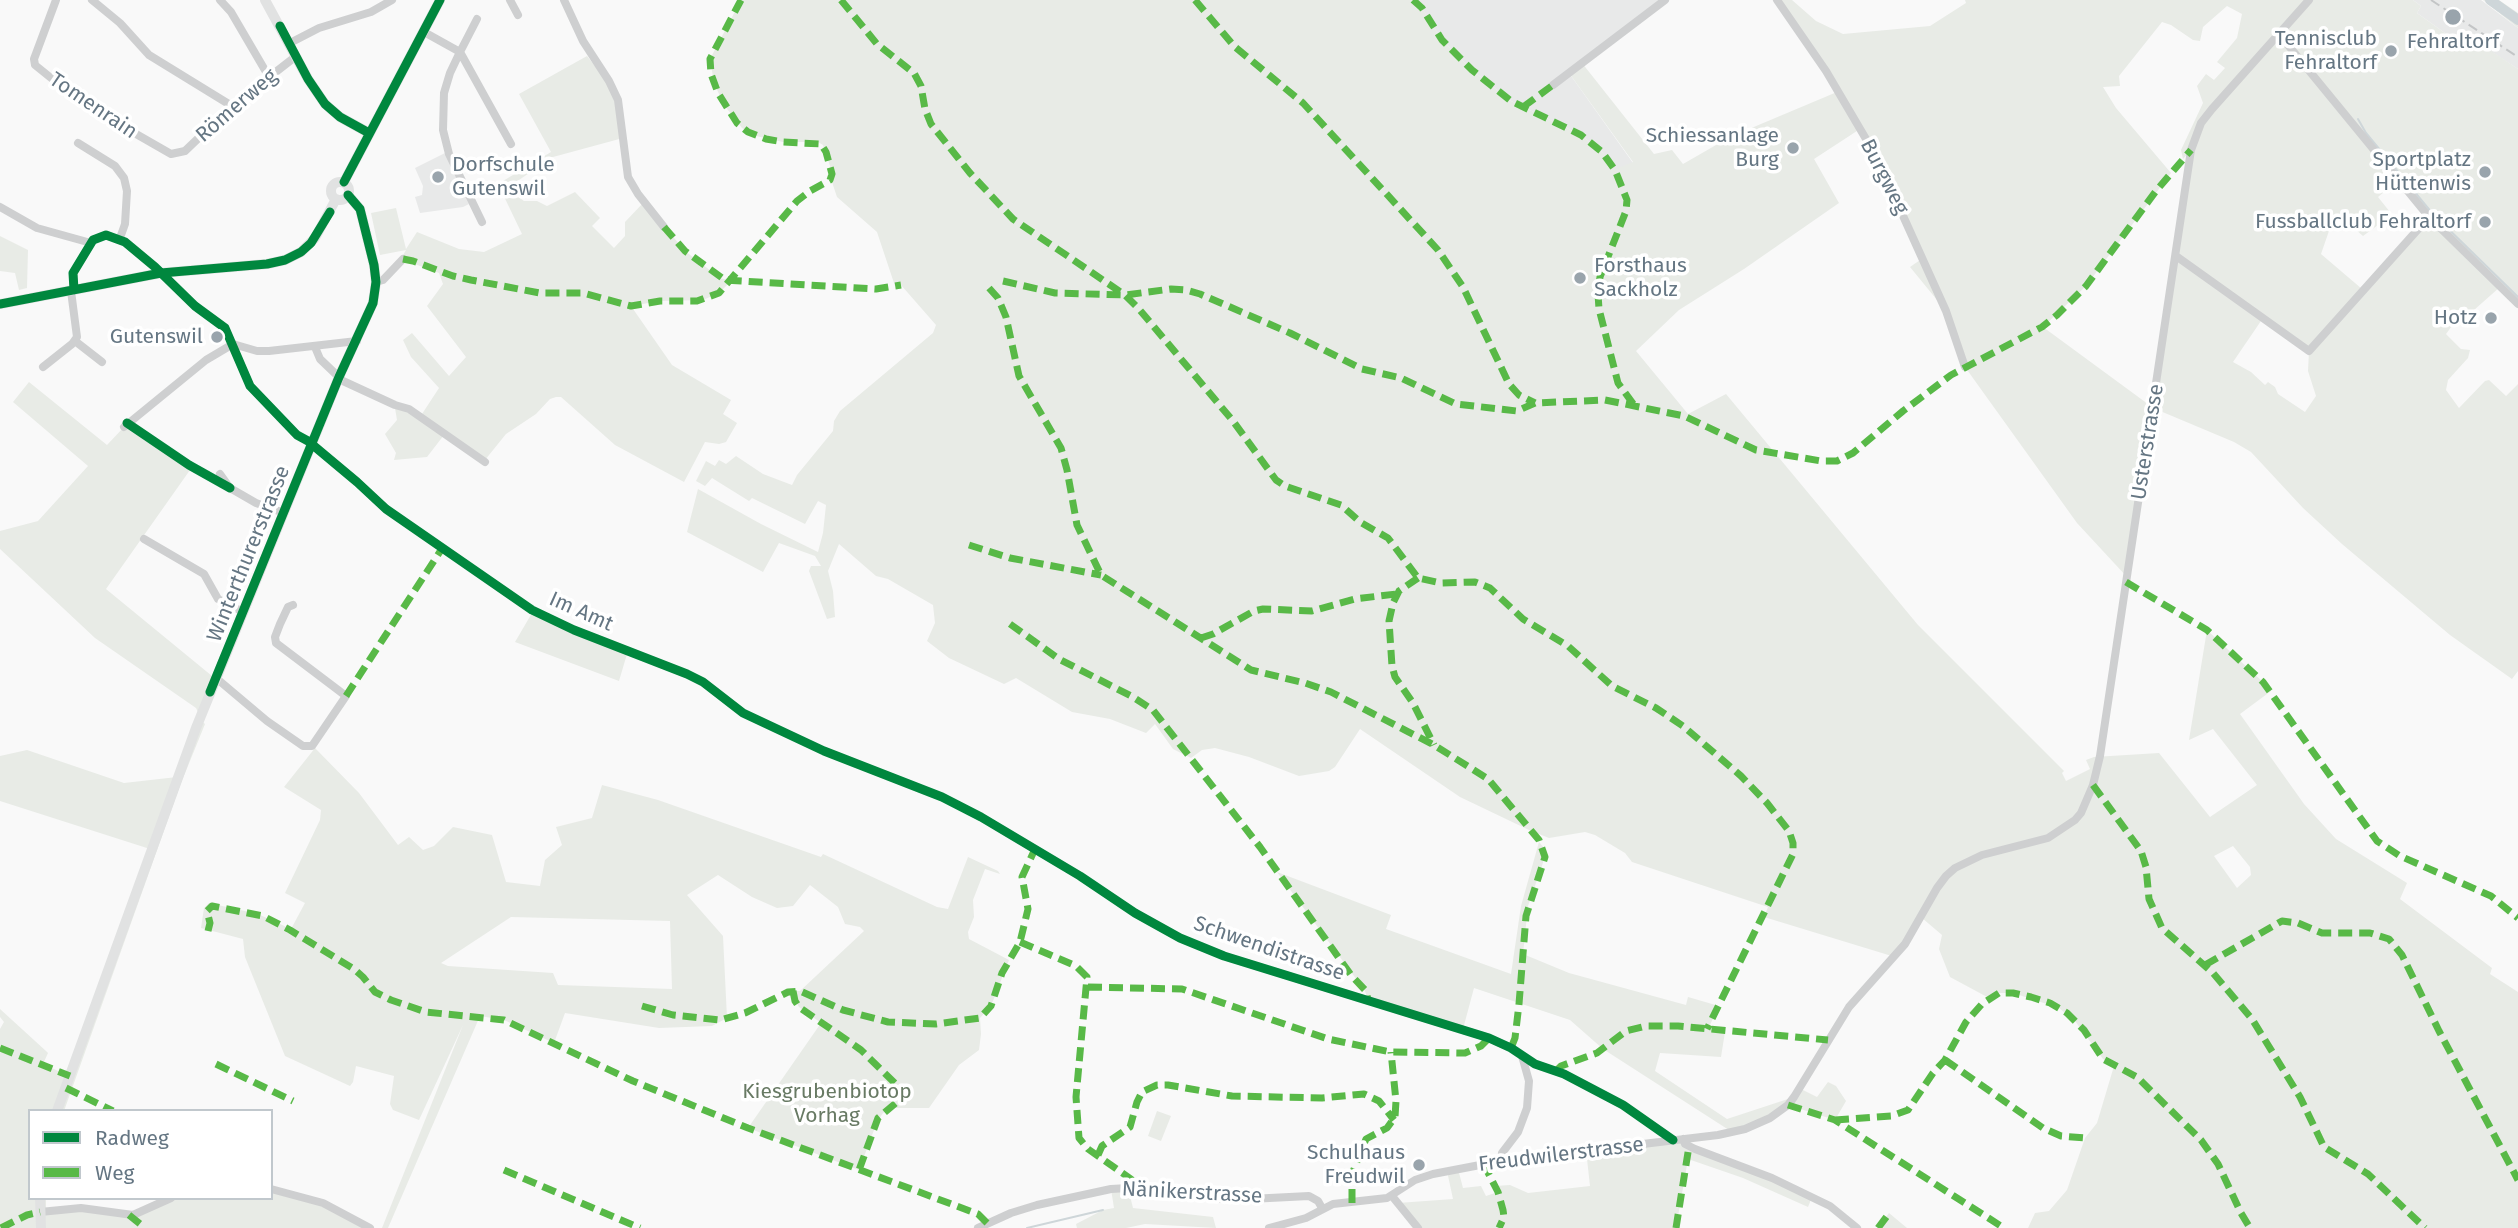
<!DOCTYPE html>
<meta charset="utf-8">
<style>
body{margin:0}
#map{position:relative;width:2518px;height:1228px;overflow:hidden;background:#f9f9f9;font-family:"Fira Sans",sans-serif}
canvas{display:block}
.legend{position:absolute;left:28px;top:1109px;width:245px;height:91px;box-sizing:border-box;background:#fff;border:2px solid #c1c8cd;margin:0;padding:9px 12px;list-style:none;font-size:21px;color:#657683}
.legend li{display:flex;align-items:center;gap:14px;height:35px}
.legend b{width:35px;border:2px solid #c1c8cd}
</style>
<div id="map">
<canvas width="2518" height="1228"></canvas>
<ul class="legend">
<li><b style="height:9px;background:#00873e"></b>Radweg</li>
<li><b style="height:9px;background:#58b947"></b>Weg</li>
</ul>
</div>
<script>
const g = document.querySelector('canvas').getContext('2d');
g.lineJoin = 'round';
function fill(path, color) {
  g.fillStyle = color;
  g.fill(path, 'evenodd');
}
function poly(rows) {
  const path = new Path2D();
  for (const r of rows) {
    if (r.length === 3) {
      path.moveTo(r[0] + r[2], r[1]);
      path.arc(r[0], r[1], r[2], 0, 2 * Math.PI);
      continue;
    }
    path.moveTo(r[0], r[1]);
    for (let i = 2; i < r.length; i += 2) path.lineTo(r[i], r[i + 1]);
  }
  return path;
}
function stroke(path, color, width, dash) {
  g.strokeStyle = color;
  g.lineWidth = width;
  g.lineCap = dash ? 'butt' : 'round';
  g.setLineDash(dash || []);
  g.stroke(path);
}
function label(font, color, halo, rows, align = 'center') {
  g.font = font + ' "Fira Sans",sans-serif';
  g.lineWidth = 7;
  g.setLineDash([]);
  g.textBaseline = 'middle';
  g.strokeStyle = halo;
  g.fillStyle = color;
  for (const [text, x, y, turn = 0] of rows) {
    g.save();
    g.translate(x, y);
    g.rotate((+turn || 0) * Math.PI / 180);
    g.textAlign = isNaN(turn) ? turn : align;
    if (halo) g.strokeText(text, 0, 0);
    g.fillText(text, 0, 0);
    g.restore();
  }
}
fill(poly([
 [1413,0,1665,0,1569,73,1633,163,1615,170,1602,152,1581,135,1511,101,1472,70,1442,40,1422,8],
 [2413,0,2481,0,2518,28,2518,69,2472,39,2453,37,2445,33,2417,13,2421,6],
 [445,153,469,204,463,207,420,213,415,197,422,195,423,186,415,168]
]), '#e8e9e9');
fill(poly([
 [741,0,1413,0,1422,8,1442,40,1472,70,1511,101,1581,135,1602,152,1616,169,1633,162,1569,73,1582,63,1654,154,1672,150,1683,164,1730,137,1837,92,1777,0,1792,0,1816,21,1843,34,1930,26,1966,3,1965,0,2413,0,2421,6,2417,13,2445,33,2453,37,2472,39,2499,56,2518,69,2518,304,2500,287,2465,318,2460,326,2459,323,2454,323,2446,334,2461,349,2470,350,2468,358,2448,380,2446,390,2459,408,2485,381,2489,380,2506,396,2518,384,2518,671,2512,679,2450,635,2342,544,2303,508,2251,452,2234,442,2153,408,2127,577,2077,523,1965,367,1946,311,1910,267,1923,258,1860,129,1814,159,1839,203,1744,269,1679,310,1636,351,1688,414,1726,394,1918,625,2064,771,2062,773,2066,781,2090,769,2086,760,2094,757,2159,753,2210,817,2257,785,2213,729,2189,740,2207,630,2263,682,2271,691,2240,714,2304,804,2336,839,2407,883,2400,899,2492,968,2490,974,2518,992,2518,1228,2028,1228,2035,1213,2049,1211,2067,1190,2085,1138,2097,1123,2114,1066,2103,1059,2075,1021,2059,1008,2013,993,1999,993,1989,998,1950,977,1939,949,1942,935,1922,918,1895,957,1764,917,1768,907,1632,862,1625,853,1595,835,1585,832,1549,838,1529,830,1460,797,1360,729,1335,767,1329,771,1299,776,1249,757,1215,748,1202,750,1191,758,1173,749,1155,724,1146,733,1110,719,1072,712,1016,678,1004,684,949,658,927,641,935,623,933,605,888,579,876,576,839,544,828,571,833,591,835,617,827,619,809,571,811,566,821,566,815,556,779,543,763,572,687,532,698,489,761,524,818,552,823,533,826,505,818,501,805,524,752,498,749,501,712,478,705,486,696,481,706,461,715,466,719,460,726,464,736,456,763,474,792,485,797,475,833,431,834,421,840,411,933,333,936,325,901,285,895,286,877,232,837,197,831,179,832,172,823,145,818,142,783,142,756,136,742,128,724,105,714,83,710,59],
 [2227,6,2242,14,2237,38,2217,62,2225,68,2214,80,2206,74,2197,86,2203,103,2181,150,2183,159,2190,151,2152,407,2043,327,2086,286,2171,173,2116,108,2103,87,2120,86,2119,76,2162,22,2171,25,2193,40,2200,41,2203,27],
 [2397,182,2429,218,2362,289,2321,254,2330,228,2341,217,2363,236,2378,225,2390,212,2378,197,2390,187,2396,188],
 [2263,318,2309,351,2308,371,2316,396,2305,412,2278,394,2275,387,2268,382,2265,385,2251,372,2233,362],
 [2233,846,2250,867,2251,875,2237,888,2214,856],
 [2483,0,2499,0,2518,13,2518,28],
 [587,56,603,76,616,104,623,138,553,157,516,182,517,196,524,201,537,201,547,206,575,192,600,218,592,226,614,248,625,236,625,222,644,202,685,251,720,278,731,281,719,293,703,300,660,301,631,306,672,365,731,400,723,414,737,423,726,442,719,444,705,442,684,482,615,445,561,397,556,397,550,399,536,414,506,434,485,460,444,435,427,457,394,460,396,453,385,434,397,420,395,408,422,414,439,388,411,357,403,340,412,333,449,376,466,357,427,306,443,284,439,273,401,259,406,250,380,255,371,213,396,208,406,249,417,232,459,249,484,252,522,234,498,184,551,152,519,94],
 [0,236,28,250,27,288,19,290,15,273,0,271],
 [29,382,107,445,124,427,129,427,190,470,106,589,212,676,198,712,196,708,95,638,0,549,0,531,38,521,88,466,13,402],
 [532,613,627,654,619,681,515,642],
 [200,719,205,724,181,783,64,1111,30,1111,30,1198,46,1198,46,1211,68,1209,129,1215,171,1198,271,1198,271,1189,307,1198,370,1228,0,1228,0,1029,4,1022,0,1017,0,1009,46,1051,48,1053,43,1064,69,1076,150,849,0,801,0,756,27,750,124,783,177,777],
 [315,748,359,793,398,845,409,837,423,850,434,846,453,827,492,835,506,882,540,886,545,860,562,845,556,827,592,818,602,785,658,800,821,857,823,854,937,907,948,909,968,857,998,871,1000,874,985,869,973,900,974,917,968,932,969,939,1009,960,991,1006,980,1018,981,1034,979,1050,959,1065,929,1108,890,1108,883,1113,877,1122,859,1170,748,1128,821,1023,799,1007,795,1001,793,991,800,991,864,931,860,927,845,924,838,907,810,885,793,906,777,908,752,897,718,875,687,895,723,936,727,1018,712,1026,659,1028,565,1013,554,1043,504,1020,480,1016,388,1228,382,1228,463,1025,419,1120,393,1110,390,1104,394,1076,356,1066,353,1082,350,1086,285,1056,245,957,243,939,201,928,204,908,209,903,258,914,291,929,305,903,285,893,320,820,321,810,284,787],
 [511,917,670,921,672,989,558,985,553,973,448,966,441,963],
 [1539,842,1544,848,1545,857,1528,906,1523,954,1569,973,1686,1005,1688,997,1719,1006,1708,1029,1725,1032,1721,1057,1660,1053,1655,1071,1727,1119,1794,1097,1799,1088,1817,1097,1828,1082,1836,1086,1846,1101,1835,1120,1788,1105,1732,1132,1603,1049,1570,1020,1474,988,1463,1029,1368,1000,1365,991,1277,872,1391,915,1386,929,1511,974,1521,906],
 [1157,1111,1171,1116,1161,1141,1148,1136],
 [1672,1142,1689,1146,1812,1197,1808,1207,1743,1178,1688,1159,1676,1228,1418,1228,1398,1203,1453,1199,1447,1171,1458,1169,1463,1188,1481,1186,1486,1196,1498,1192,1495,1186,1510,1185,1528,1193,1590,1186,1586,1150],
 [1128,1188,1133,1208,1213,1217,1216,1228,1145,1224,1126,1228,1077,1228,1076,1224,1103,1210,1114,1208,1111,1189],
 [1889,1213,1907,1228,1878,1228]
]), '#e8ebe6');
stroke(poly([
 [2358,119,2366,133,2432,213,2518,297],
 [1027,1228,1103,1210]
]), '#ced6d9', 2);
stroke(poly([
 [2490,0,2518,20]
]), '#ced6d9', 10);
stroke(poly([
 [56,0,34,59,35,65,82,103,171,154,185,151,232,106,295,57],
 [92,0,120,23,149,55,232,106],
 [220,0,231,12,269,77],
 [510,0,518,15],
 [564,0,583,41,609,81,618,100,628,177,638,194,664,227],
 [1777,0,1826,71,1876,156,1946,311,1965,367],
 [477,19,460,52,511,144],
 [424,32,460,52,450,73,444,93,443,130,449,154,482,222],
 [2279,34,2429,217,2518,304],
 [288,44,319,28,371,12,392,0],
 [1553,85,1665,0],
 [78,143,115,166,124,178,127,191,125,224,120,238],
 [0,207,37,228,91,243],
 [2176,256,2309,351,2429,217],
 [376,282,383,280,403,259],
 [74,290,73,273,93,240,106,235,125,242,155,267,195,306,225,328,250,386,297,435,308,441,357,482,386,509,532,610,574,630,687,674,703,682,743,713,824,751,942,797,981,817,1080,876,1135,913,1180,938,1224,956,1489,1038,1511,1048,1535,1064,1564,1074,1623,1105,1673,1140],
 [75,341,102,362],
 [233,344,257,351,269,351,357,341],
 [315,347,320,359,343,381,395,405,409,409,485,462],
 [43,367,72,344,77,337,71,291],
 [124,427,206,360,233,344],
 [220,474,230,488,256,503,284,513],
 [144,539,204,574,218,599,243,612],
 [216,678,267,721,303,746,312,746,346,696,276,643,275,637,280,624,288,607,293,605],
 [1683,1139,1685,1144,1695,1149,1772,1178,1830,1206,1857,1228],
 [1501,1161,1502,1153,1518,1132,1527,1108,1529,1081,1522,1056],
 [271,1189,323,1203,370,1228],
 [1392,1196,1418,1228],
 [40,1212,81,1208,133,1215,171,1198],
 [978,1228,1011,1213,1037,1205,1111,1189,1128,1188,1230,1200,1309,1196,1318,1201,1322,1208],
 [1269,1228,1306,1218,1333,1204,1387,1198,1415,1180,1433,1174,1501,1161,1718,1135,1745,1129,1770,1118,1788,1105,1794,1097,1849,1007,1905,944,1937,888,1946,876,1955,868,1982,855,2048,838,2075,820,2081,813,2093,785,2100,756,2191,150,2201,123,2212,109,2309,0]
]), '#cecfd0', 8);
stroke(poly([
 [265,0,308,79,325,104,340,117,369,133],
 [340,191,9],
 [344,182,440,0],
 [0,304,161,273,267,264,285,260,301,252,315,238,336,199],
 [57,1111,196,728,339,377,373,303,376,282,374,265,360,209,348,195],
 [40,1198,41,1228]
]), '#e1e2e2', 10);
stroke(poly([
 [2431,0,2518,57]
]), '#c3c5c6', 2, [10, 5]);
stroke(poly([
 [841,0,877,44,914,73,921,86,925,109,931,124,970,173,1013,219,1125,295,1139,309,1233,421,1276,480,1285,486,1341,505,1360,522,1388,538,1418,578,1441,583,1475,582,1490,588,1523,619,1568,646,1612,686,1656,708,1683,726,1741,776,1767,803,1789,831,1793,843,1793,854,1707,1029],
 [1195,0,1235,47,1303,103,1438,250,1463,287,1509,384,1519,395,1535,403],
 [1413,0,1422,8,1442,40,1472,70,1511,101,1581,135,1602,152,1615,170,1627,200,1626,211,1600,277,1598,294,1599,309,1618,383,1634,405],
 [1523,107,1553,85],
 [664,227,685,251,725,280,876,289,901,285],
 [403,259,413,261,453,276,471,280,540,293,583,293,631,306,660,301,697,301,719,293,797,201,810,191,830,180,832,174,826,152,821,144,783,142,766,139,748,132,737,123,718,93,711,74,710,59,741,0],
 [1003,281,1055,293,1125,295,1171,289,1186,290,1200,294,1290,333,1362,369,1401,378,1456,404,1517,411,1535,403,1605,400,1684,416,1756,450,1821,461,1837,461,1853,453,1903,411,1951,375,2042,327,2057,315,2086,286,2156,191,2191,150],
 [989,288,998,298,1006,317,1019,376,1061,448,1067,470,1077,525,1101,575,1251,670,1305,683,1331,692,1434,745,1488,779,1539,840,1545,857,1526,916,1519,1004,1515,1038,1511,1048],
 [969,545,1010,558,1101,575],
 [1418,578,1399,591,1393,603,1389,621,1392,666,1395,677,1413,703,1434,745],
 [2126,582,2207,630,2263,682,2377,841,2400,856,2491,896,2518,918],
 [1010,624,1059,659,1133,697,1153,710,1260,847,1351,975,1366,991,1368,1000],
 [1201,638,1213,634,1254,611,1263,609,1312,611,1355,599,1396,594],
 [346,696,443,547],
 [2093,785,2141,851,2146,867,2149,899,2162,928,2213,973,2252,1019,2300,1097,2324,1147,2368,1174,2425,1228],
 [208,931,210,923,207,911,212,906,263,916,290,930,354,969,363,977,375,992,391,1000,426,1012,504,1020,633,1081,748,1128,978,1214,987,1223],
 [1020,942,1076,966,1087,977,1076,1097,1079,1138,1088,1149,1131,1179,1136,1188],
 [2205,965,2282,921,2298,923,2322,933,2370,933,2389,939,2402,955,2439,1031,2518,1180],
 [1088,987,1182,989,1328,1039,1391,1052,1465,1053,1481,1046,1489,1038],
 [793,991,795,1001,799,1007,861,1050,904,1092,903,1097,878,1118,859,1170],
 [642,1006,673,1015,720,1020,745,1013,788,992,800,991,843,1010,888,1022,936,1024,980,1018,991,1006,1002,973,1020,942,1028,909,1022,877,1035,849],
 [0,1048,70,1076],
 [1945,1060,2043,1128,2061,1136,2085,1138],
 [216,1064,293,1101],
 [1556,1071,1561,1066,1597,1053,1626,1031,1646,1026,1678,1026,1828,1040],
 [66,1088,113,1111],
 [1788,1105,1835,1120,2004,1228],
 [1835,1120,1891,1116,1908,1110,1933,1073,1945,1060,1966,1022,1982,1004,1999,993,2013,993,2031,997,2050,1003,2067,1013,2084,1030,2103,1059,2137,1077,2201,1140,2218,1164,2241,1213,2250,1228],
 [1098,1155,1102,1146,1130,1127,1137,1102,1142,1092,1157,1085,1168,1085,1232,1096,1322,1098,1364,1094,1379,1101,1394,1120],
 [1483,1163,1498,1192,1503,1210,1504,1217,1499,1228],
 [504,1170,640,1228],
 [1352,1203,1352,1174,1366,1139,1387,1128,1395,1117,1396,1101,1391,1052],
 [129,1215,145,1228],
 [1,1228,27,1215,40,1212],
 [1676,1228,1689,1146],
 [1878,1228,1887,1216]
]), '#58b947', 7, [14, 7]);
stroke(poly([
 [280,26,308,79,325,104,340,117,369,133],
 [344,182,440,0],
 [74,290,73,273,93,240,106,235,125,242,155,267,195,306,225,328,250,386,297,435,308,441,357,482,386,509,532,610,574,630,687,674,703,682,743,713,824,751,942,797,981,817,1080,876,1135,913,1180,938,1224,956,1489,1038,1511,1048,1535,1064,1564,1074,1623,1105,1673,1140],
 [0,304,161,273,267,264,285,260,301,252,311,243,330,212],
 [127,423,189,465,230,488],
 [210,692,339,377,373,303,376,282,374,265,360,209,348,195]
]), '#00873e', 9);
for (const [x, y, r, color] of [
 [2453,17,9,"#99a4ac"],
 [2391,51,7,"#99a4ac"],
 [1793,148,7,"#99a4ac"],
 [2485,172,7,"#99a4ac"],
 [438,177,7,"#99a4ac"],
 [2485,222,7,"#99a4ac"],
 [1580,278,7,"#99a4ac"],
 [2491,318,7,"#99a4ac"],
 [217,337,7,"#99a4ac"],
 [1419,1165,7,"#99a4ac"]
]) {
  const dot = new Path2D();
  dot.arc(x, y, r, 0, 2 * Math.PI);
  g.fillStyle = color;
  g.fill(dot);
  stroke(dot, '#fff', 2.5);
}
label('21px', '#657683', '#fff', [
 ["Tennisclub",2377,39],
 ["Fehraltorf",2377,63],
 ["Fehraltorf",2453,42,"center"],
 ["Schiessanlage",1779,136],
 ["Burg",1779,160],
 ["Sportplatz",2471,160],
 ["Hüttenwis",2471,184],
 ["Dorfschule",452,165,"left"],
 ["Gutenswil",452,189,"left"],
 ["Fussballclub Fehraltorf",2471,222],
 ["Forsthaus",1594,266,"left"],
 ["Sackholz",1594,290,"left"],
 ["Hotz",2477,318],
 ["Gutenswil",203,337],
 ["Schulhaus",1405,1153],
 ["Freudwil",1405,1177]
], 'right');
label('21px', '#657683', '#fff', [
 ["Tomenrain",93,106,34],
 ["Römerweg",237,106,-41],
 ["Burgweg",1884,177,63],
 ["Usterstrasse",2148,442,-81],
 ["Winterthurerstrasse",249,554,-68],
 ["Im Amt",581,612,24],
 ["Schwendistrasse",1269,949,19],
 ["Freudwilerstrasse",1561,1155,-7],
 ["Nänikerstrasse",1192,1193,3]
]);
label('21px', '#687a64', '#fff', [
 ["Kiesgrubenbiotop",827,1092],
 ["Vorhag",827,1116]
]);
</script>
